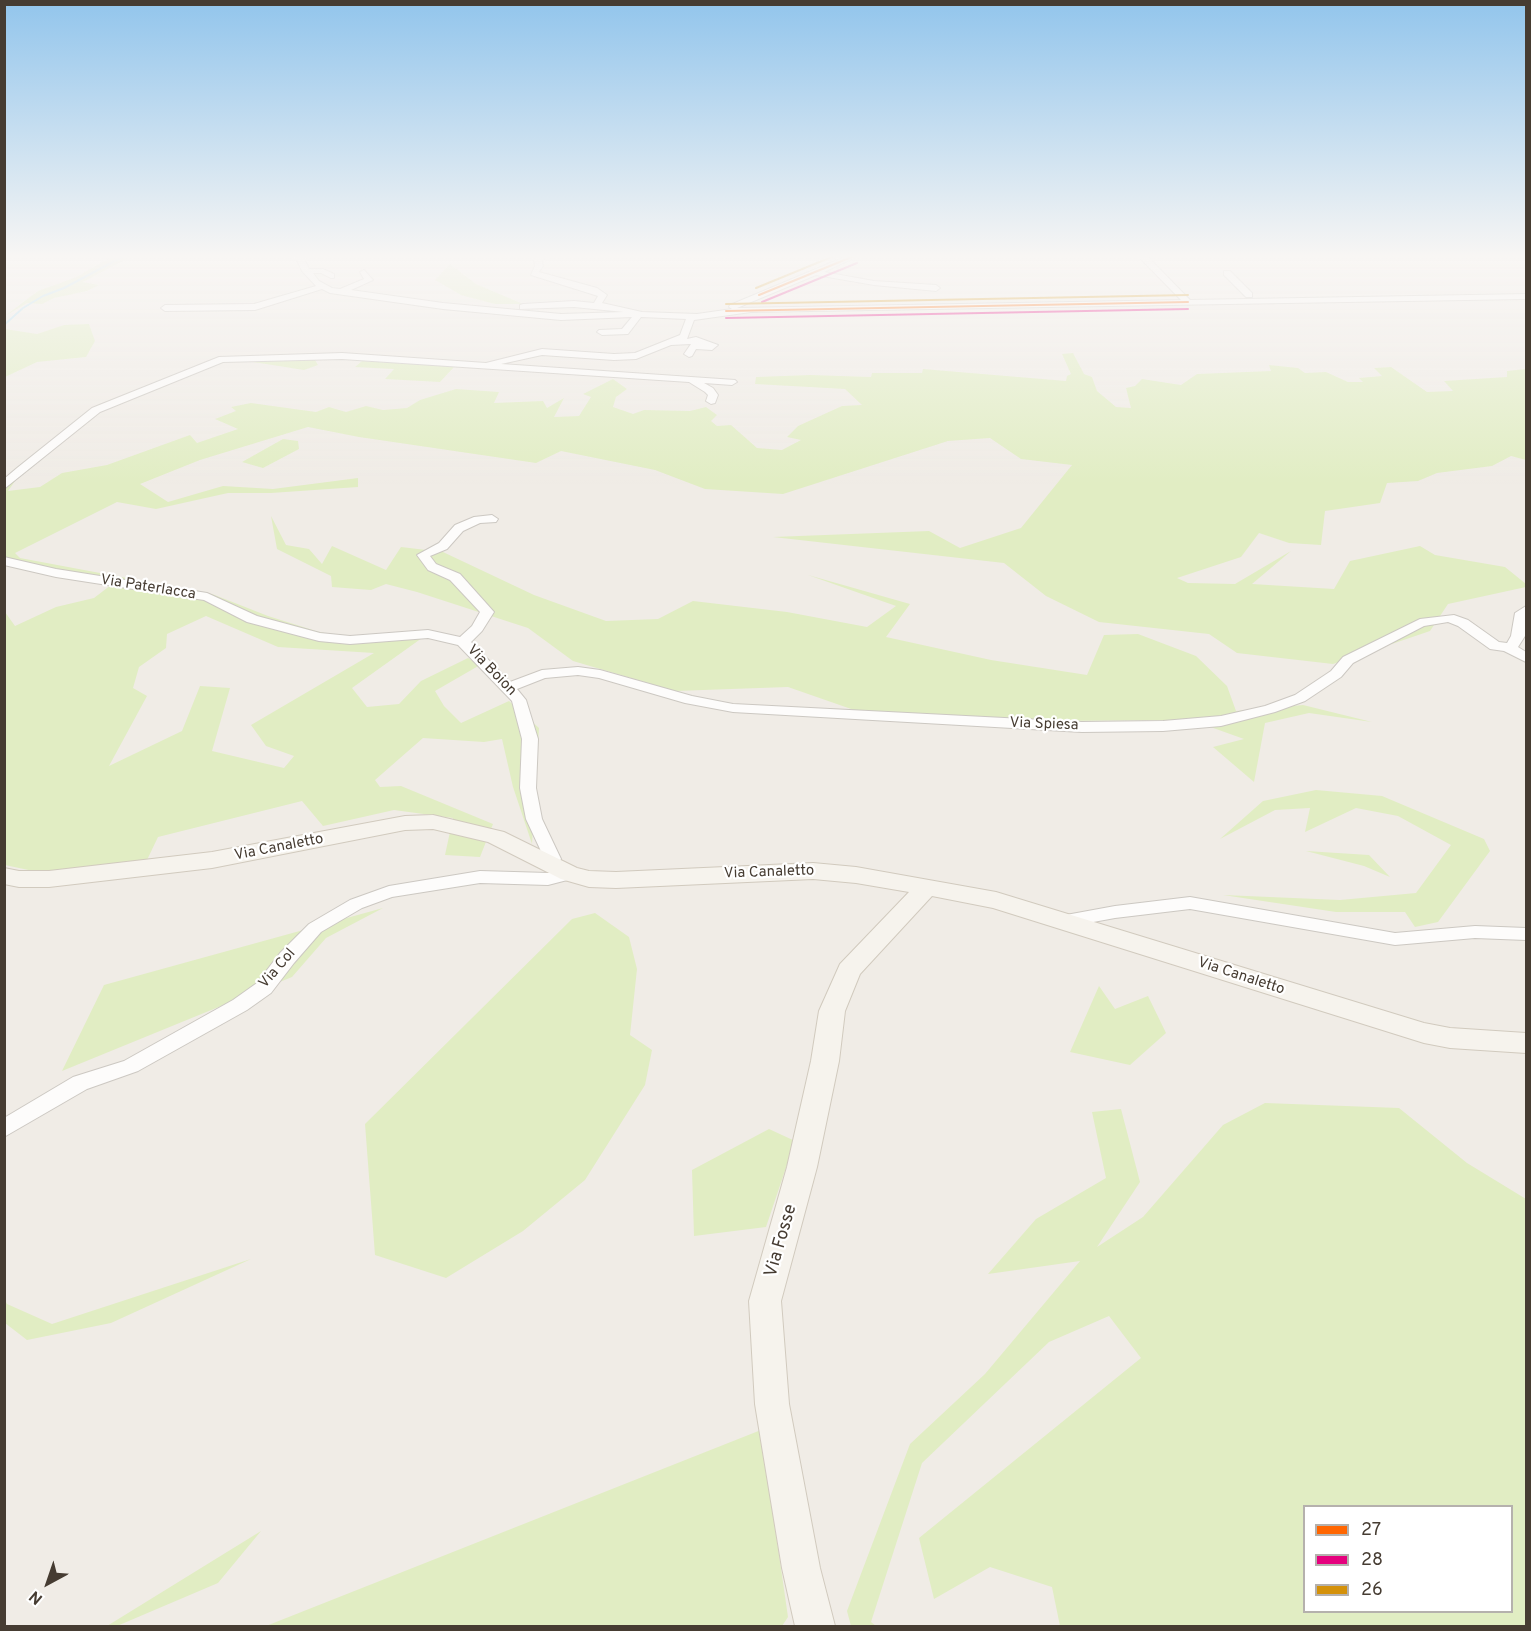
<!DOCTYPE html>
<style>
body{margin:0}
#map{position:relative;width:1531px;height:1631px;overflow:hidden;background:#f0ece6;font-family:Overpass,sans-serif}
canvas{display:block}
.frame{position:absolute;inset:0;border:6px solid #463c32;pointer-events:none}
.legend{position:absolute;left:1303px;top:1505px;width:210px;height:108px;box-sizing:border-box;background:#fff;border:2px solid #b5b1ad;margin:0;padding:8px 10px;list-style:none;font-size:18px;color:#463c32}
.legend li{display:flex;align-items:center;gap:12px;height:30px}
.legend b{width:30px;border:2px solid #b5b1ad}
.north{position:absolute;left:18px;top:1553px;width:60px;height:60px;-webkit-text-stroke:4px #fff;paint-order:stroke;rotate:220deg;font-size:16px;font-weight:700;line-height:24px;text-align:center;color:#463c32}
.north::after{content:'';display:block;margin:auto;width:21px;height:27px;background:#463c32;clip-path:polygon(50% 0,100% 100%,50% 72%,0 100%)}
</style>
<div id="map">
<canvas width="1531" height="1631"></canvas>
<div class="frame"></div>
<ul class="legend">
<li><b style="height:8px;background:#f60"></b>27</li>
<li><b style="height:8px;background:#e5007d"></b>28</li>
<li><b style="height:8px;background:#d4910a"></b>26</li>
</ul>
<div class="north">N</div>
</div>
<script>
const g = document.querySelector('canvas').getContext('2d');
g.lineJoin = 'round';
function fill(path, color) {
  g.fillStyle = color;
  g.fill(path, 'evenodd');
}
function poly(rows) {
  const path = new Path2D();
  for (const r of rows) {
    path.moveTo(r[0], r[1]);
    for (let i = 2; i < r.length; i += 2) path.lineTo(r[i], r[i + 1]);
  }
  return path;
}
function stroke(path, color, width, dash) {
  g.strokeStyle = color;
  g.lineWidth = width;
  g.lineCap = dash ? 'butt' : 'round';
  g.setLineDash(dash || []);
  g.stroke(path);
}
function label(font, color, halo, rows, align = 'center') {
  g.font = font + ' Overpass,sans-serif';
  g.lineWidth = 4.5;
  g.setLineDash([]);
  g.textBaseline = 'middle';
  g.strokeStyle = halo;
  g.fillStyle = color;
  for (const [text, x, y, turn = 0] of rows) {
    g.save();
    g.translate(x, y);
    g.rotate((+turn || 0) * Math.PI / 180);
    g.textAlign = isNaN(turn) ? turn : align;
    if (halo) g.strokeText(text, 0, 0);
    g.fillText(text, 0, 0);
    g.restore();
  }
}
fill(poly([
 [113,256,132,256,83,282,99,285,87,291,54,298,42,304,27,303,5,316,38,291,74,278],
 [450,264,476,284,523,304,495,304,461,295,435,280],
 [89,324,95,341,86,357,37,362,5,377,5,329,37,334,64,325],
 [1073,353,1084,374,1092,377,1097,391,1116,407,1131,408,1126,388,1135,386,1142,379,1181,385,1197,374,1271,371,1269,365,1298,368,1305,373,1326,372,1348,382,1363,382,1359,378,1382,376,1374,368,1391,367,1427,392,1453,391,1444,381,1507,377,1507,371,1526,369,1526,460,1511,456,1492,466,1437,473,1418,481,1387,483,1380,503,1325,511,1321,545,1289,543,1259,533,1241,557,1177,578,1188,583,1235,584,1291,551,1252,584,1334,589,1350,561,1420,546,1435,555,1505,567,1526,584,1526,587,1448,604,1430,631,1333,664,1237,653,1209,634,1099,622,1046,596,1004,563,773,537,929,531,960,548,1021,528,1072,465,1021,459,990,438,948,441,783,494,705,489,655,470,561,451,536,463,359,437,308,427,200,460,140,484,168,502,223,486,273,489,358,478,358,487,271,493,228,493,156,509,117,502,15,553,20,558,212,594,268,616,319,632,349,637,422,638,352,688,367,707,399,704,421,681,468,658,480,665,435,691,444,706,461,723,509,701,539,728,532,844,513,787,502,739,484,742,423,738,375,780,380,787,401,786,493,824,480,857,445,855,453,818,394,810,323,826,302,801,158,837,147,860,52,875,5,865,5,612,15,626,56,607,94,598,111,585,5,565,4,483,29,461,8,491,40,487,62,473,107,465,190,435,197,443,238,429,215,419,236,411,231,407,251,403,316,412,329,407,346,412,366,406,383,410,407,408,420,400,456,389,499,392,494,403,543,401,547,408,564,398,554,417,579,416,591,397,583,394,613,379,627,389,616,397,613,407,633,414,644,410,690,411,706,407,717,415,711,421,717,426,731,425,757,448,782,450,801,440,787,437,798,426,842,406,862,405,845,389,755,384,756,377,810,375,871,377,872,373,922,373,923,369,1066,381,1067,376,1071,374,1062,354],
 [206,616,278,647,374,653,251,725,266,746,294,756,284,768,212,751,230,688,200,686,182,731,109,766,147,696,133,688,139,667,166,648,167,634],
 [315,360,318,365,304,370,253,362,221,362],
 [362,361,461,367,454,367,440,382,385,379,394,369,355,367],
 [283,439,298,441,299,449,263,468,242,462],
 [271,516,286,545,309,549,322,564,332,546,386,570,401,547,443,552,534,595,606,621,658,619,693,601,787,612,867,627,896,606,808,575,910,604,886,637,991,660,1087,675,1104,635,1138,634,1196,656,1227,686,1236,711,1303,705,1372,722,1309,713,1265,723,1254,782,1213,747,1244,739,1191,720,1045,721,854,710,788,687,675,691,573,661,528,628,417,592,386,584,371,590,332,587,331,576,277,549],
 [1316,790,1382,796,1484,839,1490,851,1438,922,1415,927,1405,912,1336,912,1223,895,1340,900,1416,893,1451,845,1398,816,1356,808,1305,832,1310,808,1275,810,1220,839,1263,801],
 [1306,851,1369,855,1390,877,1364,866],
 [383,908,326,938,292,977,62,1071,104,985],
 [595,913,629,937,637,969,630,1035,652,1050,645,1085,585,1180,523,1231,446,1278,375,1255,365,1124,572,919],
 [1099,986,1115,1009,1148,996,1166,1033,1130,1065,1070,1052],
 [1265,1103,1399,1108,1467,1163,1526,1199,1526,1626,1060,1626,1052,1587,990,1567,934,1599,919,1538,1141,1358,1109,1316,1049,1342,922,1463,871,1622,876,1626,851,1626,847,1611,910,1444,985,1374,1080,1261,988,1274,1036,1219,1106,1178,1092,1112,1121,1109,1140,1182,1097,1247,1143,1217,1223,1125],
 [1304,1506,1512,1506,1512,1612,1304,1612],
 [769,1129,795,1141,766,1227,694,1236,692,1170],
 [251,1259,111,1323,27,1340,5,1323,5,1300,7,1304,52,1324],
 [761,1430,788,1617,782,1626,266,1626],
 [261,1531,218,1583,117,1626,107,1626]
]), '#e1edc3');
stroke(poly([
 [4,325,23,308,43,296,64,288,124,256]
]), '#b2dff3', 2);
const street = poly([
 [295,256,303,256,309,269,323,269,334,274,334,278,331,278,321,273,313,273,319,281,332,288,340,289,364,279,360,272,364,270,373,280,351,290,443,303,561,314,624,312,574,307,520,309,520,305,523,304,574,301,594,303,598,296,531,275,535,266,534,260,538,256,547,256,542,261,543,266,539,272,597,288,607,295,602,303,642,312,697,314,732,309,729,307,730,305,847,256,858,256,824,272,874,281,936,285,940,288,936,291,874,285,816,275,737,308,1181,300,1138,256,1147,256,1190,300,1526,294,1526,299,751,312,694,320,687,339,696,337,718,345,712,350,696,349,692,356,689,357,684,354,691,344,671,345,636,359,614,360,542,355,501,364,735,380,737,382,732,385,704,383,713,388,718,395,715,403,711,404,706,401,708,395,705,392,689,382,342,359,223,362,100,412,4,489,4,479,17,468,92,408,219,357,342,353,486,363,542,349,614,354,635,353,680,335,686,319,641,317,628,334,602,335,597,332,599,330,622,329,632,317,561,320,443,309,330,293,322,289,255,310,165,311,161,308,165,305,254,304,316,286,302,271,295,256],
 [1224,271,1230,271,1252,293,1252,297,1246,297,1224,275,1224,271],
 [492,515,498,519,496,522,480,523,463,531,447,549,430,556,436,564,460,574,494,612,482,631,471,642,510,682,542,670,578,667,600,670,692,696,733,704,1082,722,1163,721,1221,716,1265,706,1295,695,1331,671,1343,657,1420,619,1454,615,1468,620,1499,642,1507,643,1511,636,1515,613,1526,606,1525,636,1518,647,1526,652,1526,662,1504,651,1490,649,1458,626,1448,622,1424,626,1353,663,1341,677,1305,701,1275,712,1221,726,1163,731,1082,732,733,712,685,703,599,678,578,675,545,678,517,689,526,700,538,739,536,788,542,819,561,859,555,868,549,870,543,868,540,864,543,859,540,849,526,819,520,788,522,739,512,701,458,645,428,638,350,644,319,641,247,622,204,600,56,577,4,565,4,557,56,569,207,593,257,616,320,633,350,636,428,630,460,637,472,626,480,612,450,580,428,570,417,555,439,543,455,525,474,517,492,515],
 [569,868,575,870,578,874,575,878,548,885,480,883,392,897,362,908,321,932,294,963,271,993,247,1010,138,1071,87,1089,4,1137,4,1118,73,1077,124,1061,233,1000,257,983,280,953,309,924,350,900,389,886,480,871,548,873,569,868],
 [1190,897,1395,933,1475,926,1526,928,1526,940,1475,938,1395,945,1190,909,1115,918,1066,927,1060,925,1057,921,1060,917,1066,915,1115,906,1190,897]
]);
const secondary = poly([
 [433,815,504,832,577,868,589,871,616,872,813,863,856,867,996,892,1424,1023,1450,1028,1526,1033,1526,1053,1450,1048,1424,1043,993,908,932,896,860,974,845,1011,839,1061,817,1167,781,1301,789,1404,820,1568,835,1626,795,1626,782,1568,755,1404,749,1301,787,1167,811,1061,819,1011,840,964,909,892,856,883,813,879,616,888,589,887,561,879,488,842,433,829,405,830,212,868,49,887,19,887,4,884,4,868,19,871,49,871,212,852,405,816,433,815]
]);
stroke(street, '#ccc8c2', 2);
stroke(secondary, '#d1cabe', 2);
fill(street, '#fdfcfb');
fill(secondary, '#f6f3ed');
stroke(poly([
 [759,295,854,256],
 [726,311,1188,302]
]), '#f60', 2);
stroke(poly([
 [762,302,857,263],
 [726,318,1188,309]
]), '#e5007d', 2);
stroke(poly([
 [756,288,834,256],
 [726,304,1188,295]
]), '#d4910a', 2);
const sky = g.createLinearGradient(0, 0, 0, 484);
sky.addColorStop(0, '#92c5ec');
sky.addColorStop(0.53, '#f8f6f4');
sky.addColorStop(1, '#f8f6f400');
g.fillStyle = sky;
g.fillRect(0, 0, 1531, 484);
label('15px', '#463c32', '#fff', [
 ["Via Paterlacca",148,588,9],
 ["Via Boion",491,671,46],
 ["Via Spiesa",1044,725,2],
 ["Via Canaletto",279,848,-11],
 ["Via Canaletto",769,873,-2],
 ["Via Col",278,969,-49],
 ["Via Canaletto",1241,977,18]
]);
label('18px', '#463c32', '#fff', [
 ["Via Fosse",782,1241,-74]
]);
</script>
